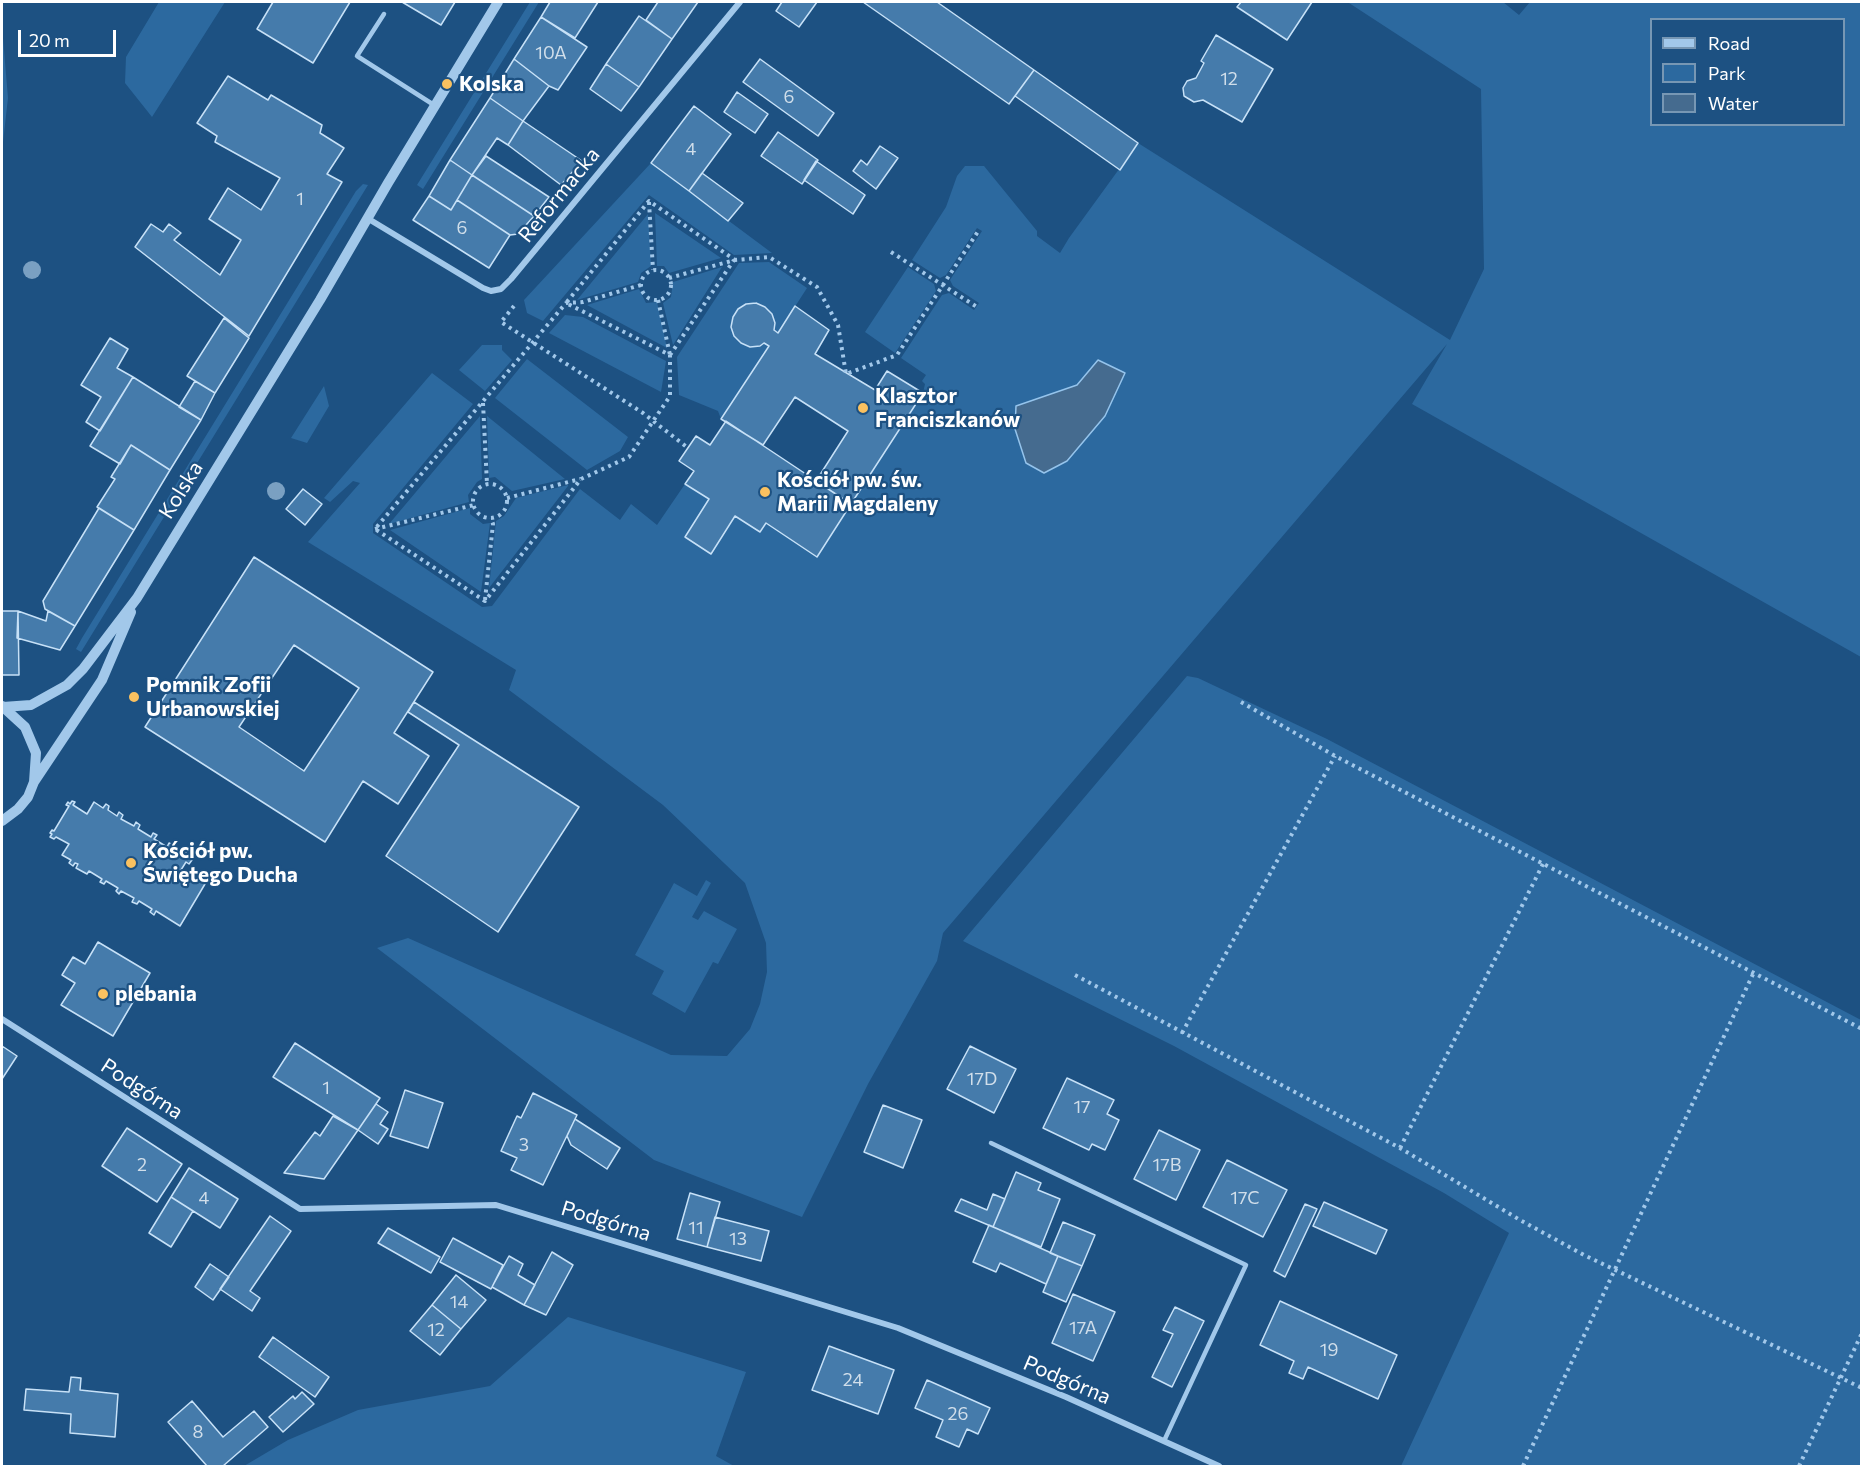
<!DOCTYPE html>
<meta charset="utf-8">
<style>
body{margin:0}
#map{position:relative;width:1863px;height:1468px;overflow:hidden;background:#1d5182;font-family:Commissioner,sans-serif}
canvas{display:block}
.frame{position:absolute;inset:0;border:3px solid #fff;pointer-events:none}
.legend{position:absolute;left:1650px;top:18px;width:195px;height:108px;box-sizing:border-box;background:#1d5182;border:2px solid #7797b4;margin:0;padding:8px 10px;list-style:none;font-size:18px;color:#fff}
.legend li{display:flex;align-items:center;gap:12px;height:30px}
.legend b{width:30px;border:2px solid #7797b4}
.scale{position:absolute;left:18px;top:30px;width:98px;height:27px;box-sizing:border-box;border:3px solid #fff;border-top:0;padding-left:8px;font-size:18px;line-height:21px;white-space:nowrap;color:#fff;-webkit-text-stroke:4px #1d5182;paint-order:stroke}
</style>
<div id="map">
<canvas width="1863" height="1468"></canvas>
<div class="frame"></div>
<ul class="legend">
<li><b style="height:8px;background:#a2c8ea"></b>Road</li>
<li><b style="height:16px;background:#2c699f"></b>Park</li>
<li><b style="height:16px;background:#456b8f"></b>Water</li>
</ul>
<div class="scale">20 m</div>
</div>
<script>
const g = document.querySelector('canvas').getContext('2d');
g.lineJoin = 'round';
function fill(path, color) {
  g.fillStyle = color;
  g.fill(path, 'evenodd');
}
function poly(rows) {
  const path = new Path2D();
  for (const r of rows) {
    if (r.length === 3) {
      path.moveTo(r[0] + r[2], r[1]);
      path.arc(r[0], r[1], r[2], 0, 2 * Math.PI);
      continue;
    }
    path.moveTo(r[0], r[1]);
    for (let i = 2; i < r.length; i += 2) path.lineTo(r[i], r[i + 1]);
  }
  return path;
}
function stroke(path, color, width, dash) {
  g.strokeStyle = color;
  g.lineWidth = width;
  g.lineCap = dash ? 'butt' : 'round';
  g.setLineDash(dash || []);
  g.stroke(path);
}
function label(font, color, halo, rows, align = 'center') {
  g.font = font + ' Commissioner,sans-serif';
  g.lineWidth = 4.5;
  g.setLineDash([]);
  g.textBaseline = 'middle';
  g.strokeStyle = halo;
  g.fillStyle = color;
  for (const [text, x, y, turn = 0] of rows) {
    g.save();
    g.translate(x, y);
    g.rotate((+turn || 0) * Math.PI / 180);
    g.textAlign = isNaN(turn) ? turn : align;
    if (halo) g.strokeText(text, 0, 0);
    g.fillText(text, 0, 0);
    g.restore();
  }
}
fill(poly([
 [159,2,225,2,152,117,125,83,126,57],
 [530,2,539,2,423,189,417,185],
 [1350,2,1503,2,1519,15,1530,2,1861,2,1861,657,1412,404,1447,344,943,933,937,961,868,1084,802,1217,654,1160,377,948,408,938,671,1055,727,1056,750,1029,760,1004,767,972,766,943,745,883,663,805,509,690,516,670,308,542,360,483,353,481,330,502,324,498,432,373,473,404,373,524,373,533,482,607,492,606,580,489,620,520,631,504,657,525,685,484,709,499,685,537,710,553,735,516,760,532,766,523,817,556,923,393,925,384,922,381,926,375,901,358,942,295,949,293,974,310,979,303,953,286,950,280,982,231,977,228,946,275,940,278,912,260,946,207,957,176,965,166,984,166,1037,231,1037,236,1060,253,1069,238,1138,143,1450,340,1484,269,1481,89,1349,3],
 [1652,20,1844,20,1844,124,1652,124],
 [2,26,8,98,2,151],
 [651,163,772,253,734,255,649,195,543,321,527,313,524,300],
 [363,184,368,185,81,652,76,649,82,638,356,191],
 [655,213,721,258,669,273,664,266,657,266],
 [648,214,651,266,641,273,638,282,577,300],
 [769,262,807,288,778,333,774,330,775,323,772,314,765,307,756,303,746,304,738,309,733,317,731,327,734,336,741,343,750,347,760,346,764,343,769,346,721,419,718,411,679,395,677,357,739,263],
 [722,267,673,345,663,303,671,297,673,282],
 [908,267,934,284,936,291,895,353,865,332],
 [639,289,646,303,657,302,667,348,587,305],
 [565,315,583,317,666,361,661,392,549,333],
 [482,345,502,345,502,350,512,360,485,391,459,370],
 [527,359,628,437,620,451,587,470,495,398],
 [324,386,329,406,307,443,291,438],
 [480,416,482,479,477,482,468,495,469,502,389,524],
 [487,416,565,479,512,491,495,477,489,478],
 [568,485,568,486,489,588,496,521,504,516,516,498],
 [470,508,470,514,483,524,490,523,481,592,390,530],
 [1187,676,1198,678,1327,739,1861,1020,1861,1466,1401,1466,1509,1233,1444,1193,1174,1046,963,941],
 [706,880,711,883,692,917,698,920,704,911,737,929,718,964,713,962,685,1013,652,994,664,971,635,955,674,883,697,896],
 [568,1317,746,1372,716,1456,734,1466,244,1466,288,1440,358,1410,490,1386]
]), '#2c699f');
const water = poly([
 [1098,360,1125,373,1105,416,1067,461,1044,473,1026,463,1015,429,1016,406,1077,385,1098,360]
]);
fill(water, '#456b8f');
stroke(water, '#95c4ec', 1.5);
const building = poly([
 [273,2,350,2,313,63,257,29,273,2],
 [402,2,455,2,441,25,402,2],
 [550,2,598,2,575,38,541,17,550,2],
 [658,2,698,2,672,39,646,20,658,2],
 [782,2,817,2,799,27,776,11,782,2],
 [863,2,937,2,1034,70,1009,104,863,2],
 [1241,2,1312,2,1287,40,1237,7,1241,2],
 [639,16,672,39,639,87,606,64,639,16],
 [541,17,587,47,558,90,549,86,514,59,541,17],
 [1216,35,1273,69,1242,122,1203,100,1194,102,1184,96,1183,88,1187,81,1196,78,1204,63,1201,61,1216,35],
 [514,59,549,86,523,121,490,98,514,59],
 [760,59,834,113,818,136,743,82,760,59],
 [606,64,639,87,621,111,590,89,606,64],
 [1034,70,1138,143,1120,170,1015,96,1034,70],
 [228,76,268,100,271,95,322,125,320,133,344,148,327,174,342,182,249,336,135,247,151,224,163,232,169,224,181,233,174,240,220,275,241,240,209,219,228,188,261,210,280,178,215,142,217,136,197,123,228,76],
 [737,92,768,114,755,133,724,112,737,92],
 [490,98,523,121,508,145,497,138,472,175,450,160,490,98],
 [694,106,731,134,689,191,651,163,694,106],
 [523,121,582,161,561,185,508,145,523,121],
 [778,132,818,160,802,184,761,156,778,132],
 [880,146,898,158,876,189,853,171,861,160,867,165,880,146],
 [486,156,549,197,534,216,472,175,486,156],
 [450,160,472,175,451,210,429,196,450,160],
 [816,161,865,195,853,214,804,180,816,161],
 [702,173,743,203,728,221,689,191,702,173],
 [472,175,534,216,518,234,510,235,457,200,472,175],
 [429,196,451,210,457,200,510,235,489,268,413,220,429,196],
 [756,303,765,307,772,314,775,323,774,330,778,333,795,306,829,330,815,354,875,390,887,371,923,393,851,504,816,481,848,431,795,397,763,445,721,419,769,346,764,343,760,346,750,347,741,343,734,336,731,327,733,317,738,309,746,304,756,303],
 [224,318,249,338,215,393,187,376,224,318],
 [110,338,128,349,117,368,133,377,100,431,86,422,101,397,81,385,110,338],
 [133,377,201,420,170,470,131,445,120,464,90,446,133,377],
 [195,381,215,393,201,420,179,407,195,381],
 [726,421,851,504,817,557,766,523,760,532,735,516,711,554,685,537,709,499,685,484,694,471,679,461,696,436,710,445,726,421],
 [131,445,170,470,134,530,97,507,115,479,111,477,131,445],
 [303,489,322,504,305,525,286,509,303,489],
 [99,508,134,530,75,626,45,609,43,601,99,508],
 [254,557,433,672,394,733,429,756,398,804,363,781,325,842,145,727,254,557],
 [294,645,359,688,304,771,239,727,294,645],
 [2,611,18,611,19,675,2,675,2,611],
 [18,611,46,621,48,611,75,626,60,650,17,638,18,611],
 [414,702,579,807,498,932,386,856,459,745,408,712,414,702],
 [72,801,75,802,73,805,87,814,94,802,103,808,106,804,109,806,108,810,117,816,119,812,123,815,121,819,134,826,136,822,140,825,138,829,151,837,153,833,157,835,154,839,167,847,169,843,173,845,171,849,184,857,186,853,190,856,188,858,192,860,189,864,186,862,181,870,205,884,180,926,156,911,154,915,150,912,152,909,139,901,137,904,132,902,134,898,121,891,119,894,116,891,118,888,106,881,104,884,100,882,102,879,89,871,87,874,76,868,78,864,75,863,73,866,69,863,71,860,62,855,69,844,56,837,54,839,50,837,52,834,50,833,52,830,54,831,69,806,66,805,68,802,70,804,72,801],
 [98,942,150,973,113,1036,61,1005,75,983,62,975,73,957,85,964,98,942],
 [295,1043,380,1098,358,1130,273,1077,295,1043],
 [2,1046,17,1056,2,1079,2,1046],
 [970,1046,1016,1069,994,1113,947,1089,970,1046],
 [1067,1078,1114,1100,1107,1114,1119,1120,1105,1150,1092,1144,1089,1150,1043,1128,1067,1078],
 [405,1090,443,1103,428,1148,390,1136,405,1090],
 [533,1093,577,1115,543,1185,511,1170,517,1158,501,1151,517,1116,521,1118,533,1093],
 [376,1104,388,1112,380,1124,388,1129,378,1144,358,1130,376,1104],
 [883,1105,922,1120,903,1168,864,1152,883,1105],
 [333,1116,358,1130,324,1179,284,1173,315,1132,320,1136,333,1116],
 [575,1119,620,1148,607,1169,571,1145,567,1136,575,1119],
 [127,1128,182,1164,157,1202,102,1166,127,1128],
 [1159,1130,1200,1150,1176,1200,1134,1179,1159,1130],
 [1227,1160,1287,1190,1263,1237,1203,1207,1227,1160],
 [189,1168,238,1199,220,1228,171,1197,189,1168],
 [1016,1172,1041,1183,1038,1190,1060,1199,1041,1247,993,1227,1016,1172],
 [690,1193,720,1202,707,1247,677,1239,690,1193],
 [993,1194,1005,1199,993,1227,955,1211,961,1199,987,1210,993,1194],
 [171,1197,193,1211,171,1247,149,1233,171,1197],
 [1324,1202,1387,1230,1376,1254,1313,1226,1324,1202],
 [1305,1204,1317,1209,1285,1277,1274,1271,1305,1204],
 [270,1216,291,1231,250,1291,260,1298,252,1311,220,1289,270,1216],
 [715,1217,769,1231,761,1261,707,1247,715,1217],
 [1063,1222,1095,1235,1082,1266,1050,1253,1063,1222],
 [989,1225,1058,1256,1046,1284,1000,1263,996,1272,973,1262,989,1225],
 [388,1228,440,1257,431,1273,378,1243,388,1228],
 [453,1238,503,1265,491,1289,440,1262,453,1238],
 [552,1252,573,1265,546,1315,524,1305,552,1252],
 [509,1256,523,1264,518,1275,535,1285,524,1305,492,1287,509,1256],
 [1058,1256,1082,1266,1066,1302,1043,1292,1058,1256],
 [210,1264,229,1277,213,1300,195,1287,210,1264],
 [456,1275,486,1300,461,1329,432,1305,456,1275],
 [1073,1294,1115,1312,1093,1361,1052,1343,1073,1294],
 [1280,1301,1397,1355,1378,1399,1308,1367,1303,1379,1289,1373,1294,1361,1260,1345,1280,1301],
 [432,1305,461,1329,440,1355,410,1331,432,1305],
 [1175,1307,1204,1321,1172,1387,1152,1377,1173,1334,1163,1330,1175,1307],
 [273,1337,329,1377,315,1397,259,1357,273,1337],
 [829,1346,894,1370,878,1414,812,1390,829,1346],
 [71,1377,81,1378,80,1390,118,1394,115,1437,70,1433,71,1414,24,1410,26,1389,69,1392,71,1377],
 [927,1380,990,1408,978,1434,967,1429,959,1447,936,1437,943,1420,915,1408,927,1380],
 [302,1392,314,1404,283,1432,269,1417,293,1396,295,1399,302,1392],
 [192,1401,223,1437,254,1411,268,1427,223,1466,207,1466,168,1422,192,1401]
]);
fill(building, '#457bab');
stroke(building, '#c7e1f7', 1.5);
stroke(poly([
 [649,202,653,270],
 [891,252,977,307],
 [656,285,15],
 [669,278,735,260,769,257,817,287,838,325,846,374,897,355,979,230],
 [641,285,583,302,566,303,375,529,485,601,581,479,629,457,670,396,670,355,566,303,649,201,735,260],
 [658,300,670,355],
 [514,306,501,322,643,413,688,448],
 [670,355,734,260],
 [483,403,487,484],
 [490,501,17],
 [507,498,580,479],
 [375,529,474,505],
 [485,600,493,524,491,518],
 [1241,702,1335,756,1862,1029],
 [1075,975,1400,1148,1520,1220,1584,1255,1862,1388],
 [1182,1033,1335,756],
 [1400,1148,1543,864],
 [1523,1466,1754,972],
 [1799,1466,1862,1333]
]), '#a2c8ea', 4, [3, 4.5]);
stroke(poly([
 [384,14,357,56,434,105],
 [991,1143,1246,1265,1164,1441]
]), '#a2c8ea', 4.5);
stroke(poly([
 [367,218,483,288,491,291,501,289,511,279,740,2],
 [2,1019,300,1209,496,1205,898,1328,1066,1397,1219,1466]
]), '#a2c8ea', 6);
stroke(poly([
 [3,707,31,705,67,685,83,669,137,598,320,300,388,183,498,2],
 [34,782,102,680,131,612],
 [2,821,18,809,28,797,34,782,36,753,25,727,2,706]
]), '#a2c8ea', 10);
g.fillStyle = '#7aa0c2';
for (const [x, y] of [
 [32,270],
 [276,491]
]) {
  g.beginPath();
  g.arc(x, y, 9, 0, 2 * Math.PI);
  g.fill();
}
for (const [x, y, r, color] of [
 [447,84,6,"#fac160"],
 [863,408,6,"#fac160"],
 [765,492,6,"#fac160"],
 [134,697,6,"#fac160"],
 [131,863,6,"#fac160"],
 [103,994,6,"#fac160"]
]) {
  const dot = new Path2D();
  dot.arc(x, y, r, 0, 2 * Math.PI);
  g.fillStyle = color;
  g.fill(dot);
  stroke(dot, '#1d5182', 2);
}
label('18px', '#d0deea', null, [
 ["10A",551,53],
 ["12",1229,79],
 ["6",789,97],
 ["4",691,149],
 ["1",300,199],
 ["6",462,228],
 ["17D",982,1079],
 ["1",326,1088],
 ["17",1082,1107],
 ["3",524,1145],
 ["2",142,1165],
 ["17B",1167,1165],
 ["4",204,1198],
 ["17C",1245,1198],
 ["11",696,1228],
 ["13",738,1239],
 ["14",459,1302],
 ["17A",1083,1328],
 ["12",436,1330],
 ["19",1329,1350],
 ["24",853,1380],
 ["26",958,1414],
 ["8",198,1432]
]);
label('bold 21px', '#fff', '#1d5182', [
 ["Kolska",459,84],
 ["Klasztor",875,396],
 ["Franciszkanów",875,420],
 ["Kościół pw. św.",777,480],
 ["Marii Magdaleny",777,504],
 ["Pomnik Zofii",146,685],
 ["Urbanowskiej",146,709],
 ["Kościół pw.",143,851],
 ["Świętego Ducha",143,875],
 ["plebania",115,994]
], 'left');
label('21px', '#fff', '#1d5182', [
 ["Reformacka",559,195,-51],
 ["Kolska",181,490,-58],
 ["Podgórna",142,1089,33],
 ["Podgórna",606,1221,17],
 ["Podgórna",1067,1380,23]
]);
</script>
